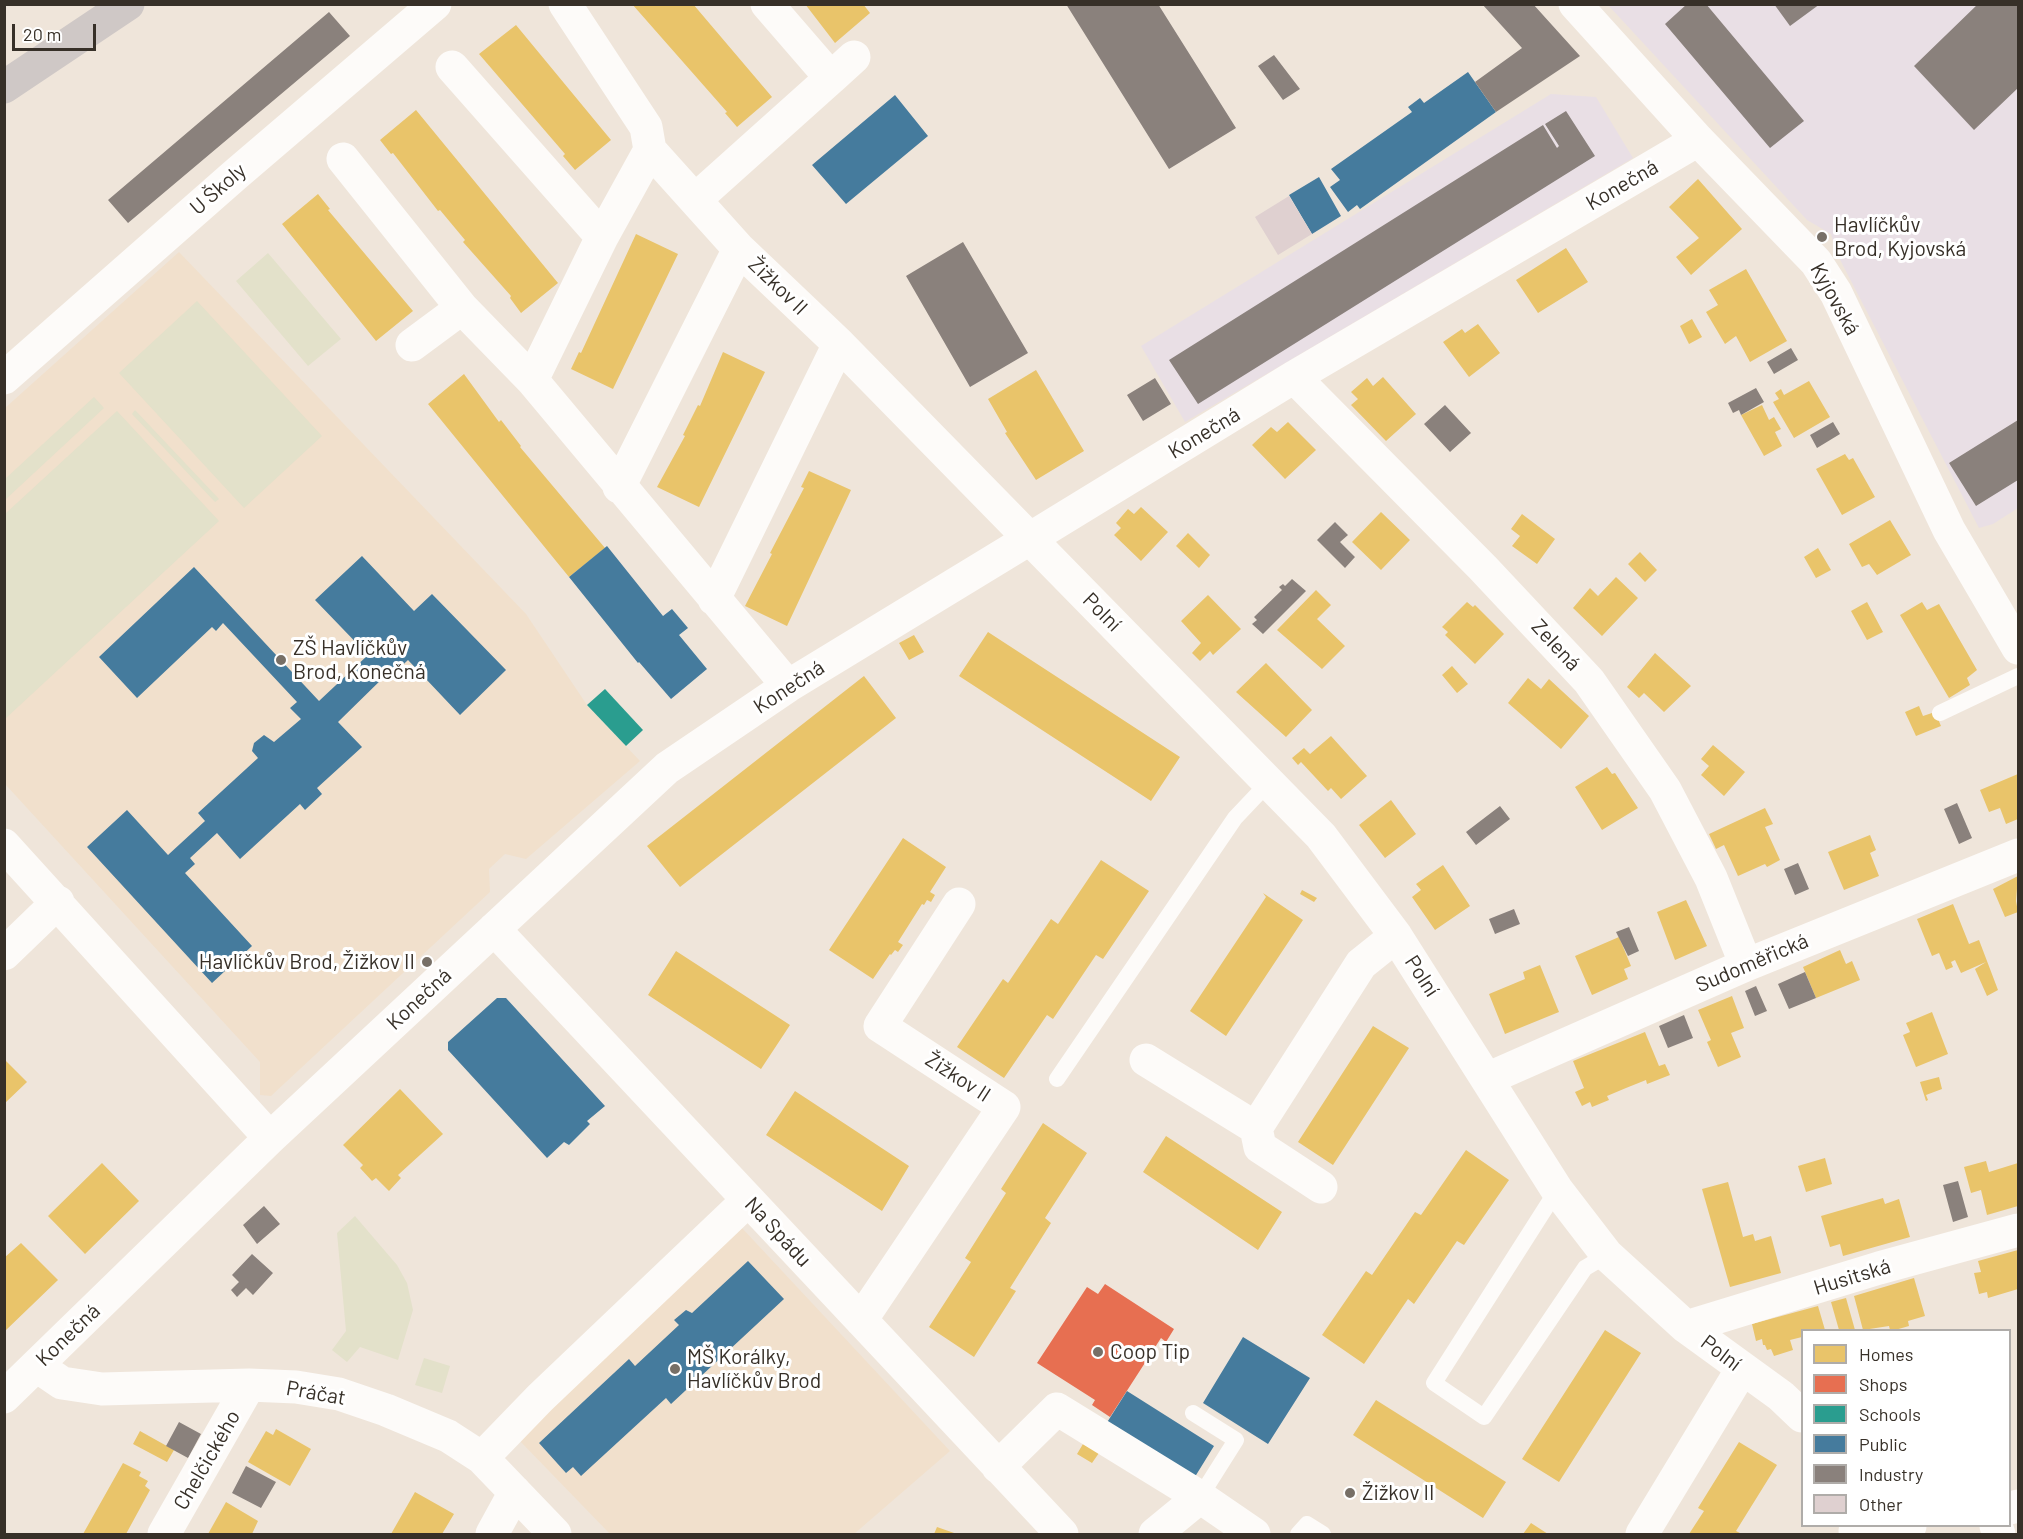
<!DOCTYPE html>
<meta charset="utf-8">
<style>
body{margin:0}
#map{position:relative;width:2023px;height:1539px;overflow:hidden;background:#efe5da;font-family:Barlow,sans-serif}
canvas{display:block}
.frame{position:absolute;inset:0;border:6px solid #373028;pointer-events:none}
.legend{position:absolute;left:1801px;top:1329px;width:210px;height:198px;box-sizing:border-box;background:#fff;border:2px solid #afaca9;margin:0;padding:8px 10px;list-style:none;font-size:18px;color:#373028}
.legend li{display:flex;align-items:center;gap:12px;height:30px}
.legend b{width:30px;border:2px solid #afaca9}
.scale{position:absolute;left:12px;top:24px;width:84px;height:27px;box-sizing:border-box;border:3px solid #373028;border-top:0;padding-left:8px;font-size:18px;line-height:21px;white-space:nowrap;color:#373028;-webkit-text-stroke:4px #fff;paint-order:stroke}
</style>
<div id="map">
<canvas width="2023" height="1539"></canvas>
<div class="frame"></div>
<ul class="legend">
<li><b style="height:16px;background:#e9c46a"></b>Homes</li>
<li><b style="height:16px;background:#e76f51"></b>Shops</li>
<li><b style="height:16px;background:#2a9d8f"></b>Schools</li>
<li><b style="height:16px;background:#457b9d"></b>Public</li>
<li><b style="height:16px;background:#8a817c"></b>Industry</li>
<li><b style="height:16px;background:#dfd0d0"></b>Other</li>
</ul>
<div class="scale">20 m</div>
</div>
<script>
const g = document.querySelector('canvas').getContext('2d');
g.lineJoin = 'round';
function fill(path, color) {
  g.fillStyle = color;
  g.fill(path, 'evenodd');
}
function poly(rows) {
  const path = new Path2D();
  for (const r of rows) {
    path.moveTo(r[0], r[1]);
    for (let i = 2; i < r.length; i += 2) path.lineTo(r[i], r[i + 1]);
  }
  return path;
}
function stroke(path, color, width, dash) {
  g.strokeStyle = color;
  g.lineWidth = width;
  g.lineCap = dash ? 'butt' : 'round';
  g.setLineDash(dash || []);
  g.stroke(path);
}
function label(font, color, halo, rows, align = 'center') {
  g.font = font + ' Barlow,sans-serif';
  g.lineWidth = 6;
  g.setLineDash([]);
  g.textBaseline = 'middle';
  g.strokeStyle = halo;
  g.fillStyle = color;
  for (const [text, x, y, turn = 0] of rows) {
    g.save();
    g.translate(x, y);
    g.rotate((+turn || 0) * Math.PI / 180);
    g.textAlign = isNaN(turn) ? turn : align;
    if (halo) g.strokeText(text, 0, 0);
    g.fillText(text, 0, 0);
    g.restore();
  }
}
fill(poly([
 [1608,5,2018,5,2018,508,1993,524,1979,528,1836,252,1831,234,1807,220],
 [1551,94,1596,97,1633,158,1185,422,1141,346]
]), '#e9dfe5');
fill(poly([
 [179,252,526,614,587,705,640,761,526,859,505,854,489,869,490,892,271,1096,260,1095,260,1062,5,784,5,408],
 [742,1228,950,1451,854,1534,610,1534,519,1440]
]), '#f1e0cc');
fill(poly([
 [268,253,341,339,308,366,236,281],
 [197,301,322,436,244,508,119,373],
 [94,397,104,408,5,500,5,479],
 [135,410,219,499,215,502,132,414],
 [117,411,219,521,5,719,5,514],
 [355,1216,397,1265,407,1283,413,1310,398,1360,360,1347,347,1362,332,1350,346,1331,337,1233],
 [424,1358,450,1366,442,1393,415,1385]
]), '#e3e1ca');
fill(poly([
 [632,4,693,4,772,97,737,127,725,113,727,112],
 [805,4,863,4,870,13,835,43],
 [516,25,611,140,575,170,563,156,565,154,479,54],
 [416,110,558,283,521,313,510,298,511,296,463,242,465,240,440,210,438,211,393,153,391,154,380,140],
 [1698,179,1742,229,1691,275,1676,257,1699,238,1669,207],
 [318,194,330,209,328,210,413,311,376,341,282,224],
 [636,234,678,254,613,389,571,369,579,352,581,353],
 [1566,248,1588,282,1538,313,1516,280],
 [1746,269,1787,341,1750,362,1736,336,1725,344,1706,312,1718,305,1709,290],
 [1692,319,1702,337,1689,344,1680,326],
 [1478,324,1500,353,1469,377,1443,342,1462,329,1465,333],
 [723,352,765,372,699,507,657,487,685,436,683,435,698,405,700,406],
 [1036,370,1084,451,1036,480,1005,433,1007,432,988,399],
 [464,374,499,422,501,420,521,446,520,447,605,548,569,577,428,404],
 [1383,377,1416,414,1386,441,1351,405,1358,399,1351,392,1367,378,1373,386],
 [1809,381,1830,417,1794,438,1773,402,1779,399,1775,393,1781,389,1784,395],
 [1762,405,1769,420,1774,417,1781,429,1775,432,1782,446,1764,456,1741,415],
 [1288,422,1316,450,1285,479,1252,445,1271,427,1277,432],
 [1845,454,1849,460,1853,458,1875,497,1842,515,1816,469],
 [809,471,851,490,787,626,745,606,772,554,770,553,804,488,801,487],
 [1141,507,1168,532,1141,561,1114,535,1121,528,1116,523,1128,509,1134,514],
 [1381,512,1410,540,1381,570,1352,542],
 [1522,514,1555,539,1537,564,1512,546,1520,536,1511,529],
 [1890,520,1911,555,1877,575,1869,564,1862,567,1849,544],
 [1188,533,1210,555,1199,568,1176,546],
 [1818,548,1831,570,1816,578,1804,557],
 [1640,552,1657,570,1645,582,1628,564],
 [1616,577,1638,598,1602,636,1573,608,1590,588,1598,596],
 [1316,590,1331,605,1317,619,1345,646,1322,669,1277,630],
 [1208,595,1241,629,1213,655,1210,651,1200,661,1192,653,1201,643,1181,621],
 [1467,602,1473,607,1475,605,1504,634,1475,664,1445,635,1448,632,1442,627],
 [1867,602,1883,632,1867,640,1851,611],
 [1922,602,1927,610,1939,604,1977,670,1967,678,1970,685,1949,698,1900,615],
 [988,632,1180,757,1151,801,959,676],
 [914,635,924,652,909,660,899,643],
 [1655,653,1691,686,1664,712,1644,693,1639,698,1627,687],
 [1266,663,1312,710,1286,737,1236,692],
 [1452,666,1468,684,1457,693,1442,675],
 [864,676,896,718,680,887,647,846],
 [1528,678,1541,689,1549,679,1589,716,1561,749,1508,703],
 [1919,706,1923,716,1935,712,1941,726,1916,736,1905,712],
 [1331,736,1367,776,1341,799,1331,788,1328,791,1301,762,1298,765,1292,758,1304,748,1310,754],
 [1713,745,1745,772,1724,796,1701,775,1709,766,1701,759],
 [1607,767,1612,774,1615,773,1638,808,1602,830,1575,787],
 [2018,774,2018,819,2006,824,2000,808,1989,812,1980,790],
 [1391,800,1416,834,1385,858,1359,825],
 [1765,808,1773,824,1765,827,1780,860,1767,867,1765,864,1738,876,1724,845,1716,849,1709,834],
 [1870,835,1876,850,1870,853,1879,876,1844,890,1828,852],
 [903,838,946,867,930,892,935,895,931,902,927,900,924,905,922,904,898,942,903,945,898,952,895,950,891,955,890,954,873,979,829,950],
 [1101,860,1149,891,1103,959,1096,955,1053,1019,1047,1015,1004,1078,957,1047,1003,979,1008,983,1051,919,1058,924],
 [1443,865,1470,906,1435,930,1412,897,1421,890,1416,884],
 [2018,876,2016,901,2018,912,2005,917,1993,889],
 [1302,890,1317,898,1314,902,1300,894],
 [1263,893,1303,920,1226,1036,1190,1011,1266,897],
 [1686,900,1707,946,1675,960,1657,912],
 [1953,904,1969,944,1979,940,1998,990,1987,996,1975,969,1986,962,1961,973,1955,960,1951,962,1953,967,1946,970,1939,953,1932,956,1917,919],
 [1619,937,1631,966,1624,969,1628,979,1592,995,1575,956],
 [1840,950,1846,964,1852,961,1860,980,1816,998,1803,967],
 [676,951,790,1025,761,1069,648,995],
 [1540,965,1559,1012,1505,1034,1489,994,1525,979,1523,972],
 [1732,996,1744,1028,1731,1033,1741,1057,1718,1067,1707,1042,1711,1040,1698,1010],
 [1932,1012,1948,1054,1916,1067,1903,1035,1910,1032,1906,1023],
 [1373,1026,1409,1048,1333,1165,1298,1142],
 [1645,1032,1659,1066,1665,1064,1670,1075,1647,1084,1646,1080,1626,1088,1607,1096,1609,1100,1592,1107,1590,1102,1582,1106,1575,1092,1584,1088,1573,1061],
 [4,1059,27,1082,4,1104],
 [1939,1077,1942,1089,1926,1095,1928,1100,1926,1101,1920,1082],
 [400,1089,443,1134,398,1175,401,1178,389,1191,376,1178,372,1181,360,1168,363,1165,343,1145],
 [795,1091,909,1166,882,1211,766,1135],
 [1043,1123,1087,1153,1045,1218,1051,1223,1010,1288,1016,1291,974,1357,929,1327,971,1262,965,1258,1006,1193,1001,1189],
 [1166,1136,1282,1212,1258,1250,1143,1172],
 [1466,1150,1509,1180,1464,1245,1457,1241,1414,1304,1408,1299,1364,1364,1322,1335,1366,1271,1372,1275,1415,1212,1421,1215],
 [1825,1158,1832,1184,1806,1192,1798,1166],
 [1986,1161,1989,1172,2018,1163,2018,1206,1987,1215,1981,1190,1971,1193,1964,1167],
 [102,1163,139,1201,85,1254,48,1216],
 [1728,1182,1743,1237,1753,1234,1755,1241,1771,1236,1781,1273,1730,1287,1702,1189],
 [1883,1198,1885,1204,1899,1199,1910,1237,1843,1256,1840,1244,1830,1247,1821,1216],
 [21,1243,58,1280,4,1332,4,1258],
 [2018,1250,2018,1289,1988,1298,1987,1292,1979,1294,1974,1273,1981,1272,1978,1261],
 [1914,1278,1925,1316,1908,1321,1909,1326,1895,1330,1890,1330,1889,1326,1863,1330,1854,1296],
 [1846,1298,1855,1330,1839,1330,1831,1302],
 [1818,1306,1825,1330,1802,1330,1802,1337,1790,1340,1793,1350,1774,1356,1771,1349,1767,1350,1765,1345,1763,1345,1762,1339,1756,1341,1752,1324],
 [1605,1330,1641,1353,1559,1482,1522,1459],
 [1376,1400,1506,1482,1483,1518,1353,1435],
 [276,1429,311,1449,290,1486,248,1462,266,1431,273,1435],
 [140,1431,174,1450,167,1462,133,1444],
 [1739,1442,1777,1465,1736,1531,1742,1534,1689,1534,1704,1511,1698,1508],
 [1083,1444,1099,1453,1092,1463,1077,1454],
 [123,1463,141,1472,139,1476,148,1481,145,1486,150,1490,126,1534,83,1534],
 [415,1492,454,1514,442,1534,391,1534],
 [226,1502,258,1521,252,1534,208,1534],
 [1531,1523,1548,1534,1523,1534],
 [937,1527,957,1534,934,1534]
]), '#e9c46a');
fill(poly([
 [1105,1284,1174,1329,1166,1342,1161,1338,1110,1417,1092,1405,1095,1400,1037,1363,1087,1287,1098,1294]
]), '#e76f51');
fill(poly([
 [605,689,643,730,626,746,587,705]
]), '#2a9d8f');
fill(poly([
 [1468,72,1496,112,1360,209,1357,205,1348,212,1330,187,1340,180,1331,169,1412,112,1408,107,1420,98,1424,103],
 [895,95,928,136,846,204,812,165],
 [1319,177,1341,216,1312,234,1289,195],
 [607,546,663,616,672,609,688,628,679,635,707,669,671,699,639,662,638,663,569,577],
 [362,556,414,611,432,594,506,670,460,715,408,660,390,677,387,674,338,722,362,747,317,788,322,794,305,810,300,804,240,859,217,833,190,858,195,864,185,873,252,946,212,983,87,847,127,810,168,855,205,821,198,813,258,758,252,751,254,743,264,735,274,742,301,719,290,708,297,702,223,623,216,631,212,627,137,698,99,657,194,567,319,701,368,655,315,600],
 [497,998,506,998,605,1106,587,1121,590,1124,569,1145,564,1142,547,1158,448,1050,448,1042],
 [748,1261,784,1299,671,1404,666,1398,581,1476,573,1467,566,1473,539,1443,629,1359,635,1366,679,1325,674,1320,686,1310,692,1313],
 [1243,1337,1310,1378,1268,1444,1203,1403],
 [1127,1391,1214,1446,1193,1480,1106,1424]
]), '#457b9d');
fill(poly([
 [1066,4,1158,4,1236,128,1169,169],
 [1482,4,1533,4,1580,56,1496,112,1475,82,1522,48],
 [1687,4,1706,4,1804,121,1770,148,1665,24],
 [1774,4,1820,4,1790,26],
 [1978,4,2018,4,2018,88,1974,130,1914,66],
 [329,12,350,36,128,223,108,200],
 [1274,55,1300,89,1283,100,1258,66],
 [1566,111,1595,156,1198,404,1169,360,1543,125,1557,148,1559,146,1545,124],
 [963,242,1028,353,970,387,906,276],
 [1791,348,1798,360,1774,374,1767,362],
 [1155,378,1171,404,1143,421,1127,395],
 [1756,388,1764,402,1741,415,1739,410,1733,413,1728,403],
 [1445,405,1471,433,1450,452,1424,424],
 [2018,420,2018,480,1976,506,1949,463],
 [1833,422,1840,434,1817,448,1810,435],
 [1335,522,1348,535,1340,542,1355,557,1345,568,1317,540],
 [1292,579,1306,591,1263,634,1252,624,1257,620,1254,617,1282,590,1279,587,1283,584,1285,586],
 [1957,803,1972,838,1959,844,1944,809],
 [1500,806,1510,819,1476,845,1466,832],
 [1798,863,1809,889,1795,895,1784,869],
 [1514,909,1520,924,1495,934,1489,919],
 [1629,927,1639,951,1628,956,1616,932],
 [1805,972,1816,998,1789,1009,1778,984],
 [1756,986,1767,1011,1755,1016,1745,991],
 [1684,1015,1693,1038,1668,1048,1659,1026],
 [1958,1181,1968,1217,1953,1222,1943,1185],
 [264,1206,280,1224,257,1244,243,1225],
 [252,1254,273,1273,253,1295,246,1288,237,1297,231,1290,239,1282,232,1275],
 [179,1422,201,1434,188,1458,166,1446],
 [246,1466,276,1482,261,1508,232,1493]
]), '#8a817c');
fill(poly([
 [1289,196,1312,234,1278,255,1255,217]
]), '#dfd0d0');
stroke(poly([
 [1940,713,2018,676],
 [1057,1079,1235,818,1270,781],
 [1557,1190,1434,1383,1484,1417,1585,1268,1607,1255],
 [1193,1413,1236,1440,1200,1497],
 [1298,1534,1307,1524,1323,1534]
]), '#fdfbf9', 16);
stroke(poly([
 [565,4,646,127,650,150,739,249,839,344,1321,836,1396,936,1557,1190,1607,1255,1686,1327,1781,1396,1802,1416],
 [1575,4,1698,140,1816,262,1836,293,1949,530,2018,648],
 [452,67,602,237],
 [831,78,854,57],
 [343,159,462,308,532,380,788,686],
 [696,199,831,78,767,4],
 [412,345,462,308],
 [1294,377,1483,568,1589,681,1665,790,1711,878,1746,965],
 [4,378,235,175,435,4],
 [532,380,602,237,650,150],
 [619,487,739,249],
 [714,599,839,344],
 [4,845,270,1138],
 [494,929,1062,1534],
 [4,954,58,902],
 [1146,1060,1256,1128,1260,1147,1321,1187],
 [1489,1078,1746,965,2018,855],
 [1256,1128,1361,964,1396,936],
 [861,1320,1004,1107,880,1026,959,904],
 [1686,1327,1879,1268,2018,1230],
 [37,1366,62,1383,102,1389,249,1385,296,1387,339,1394,386,1410,448,1436,482,1458,555,1534],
 [4,1397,270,1138,667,768,788,686,1031,538,1294,377,1698,140],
 [482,1458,540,1398,748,1200],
 [998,1467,1057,1409,1200,1497],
 [2010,1508,2018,1506],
 [1996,1526,1999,1534],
 [1855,1531,1878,1531,1910,1526],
 [164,1534,249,1385],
 [492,1534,515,1492],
 [1155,1534,1200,1497,1254,1534],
 [1642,1534,1742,1369]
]), '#fdfbf9', 33);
stroke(poly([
 [4,87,128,4]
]), '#cfc8c6', 33);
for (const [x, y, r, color] of [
 [1822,237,6,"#776f66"],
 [281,660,6,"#776f66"],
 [427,962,6,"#776f66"],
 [1098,1352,6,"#776f66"],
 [675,1369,6,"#776f66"],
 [1350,1493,6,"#776f66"]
]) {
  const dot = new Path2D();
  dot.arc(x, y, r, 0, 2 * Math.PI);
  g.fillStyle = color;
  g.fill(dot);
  stroke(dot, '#fff', 2);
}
label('21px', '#373028', '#fff', [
 ["Konečná",1622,185,-30],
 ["U Školy",218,189,-41],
 ["Žižkov II",778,286,44],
 ["Kyjovská",1835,299,61],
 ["Konečná",1204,433,-31],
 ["Polní",1102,612,45],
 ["Zelená",1556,645,47],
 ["Konečná",789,687,-33],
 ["Sudoměřická",1752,963,-23],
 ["Polní",1422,976,57],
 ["Konečná",419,999,-43],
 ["Žižkov II",958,1077,33],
 ["Na Spádu",778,1232,47],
 ["Husitská",1852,1277,-17],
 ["Konečná",68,1335,-44],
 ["Polní",1721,1353,37],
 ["Práčat",316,1393,10],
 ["Chelčického",207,1460,-60]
]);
label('21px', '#373028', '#fff', [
 ["Havlíčkův",1834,225],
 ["Brod, Kyjovská",1834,249],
 ["ZŠ Havlíčkův",293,648],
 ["Brod, Konečná",293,672],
 ["Havlíčkův Brod, Žižkov II",415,962,"right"],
 ["Coop Tip",1110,1352],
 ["MŠ Korálky,",687,1357],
 ["Havlíčkův Brod",687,1381],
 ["Žižkov II",1362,1493]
], 'left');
</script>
